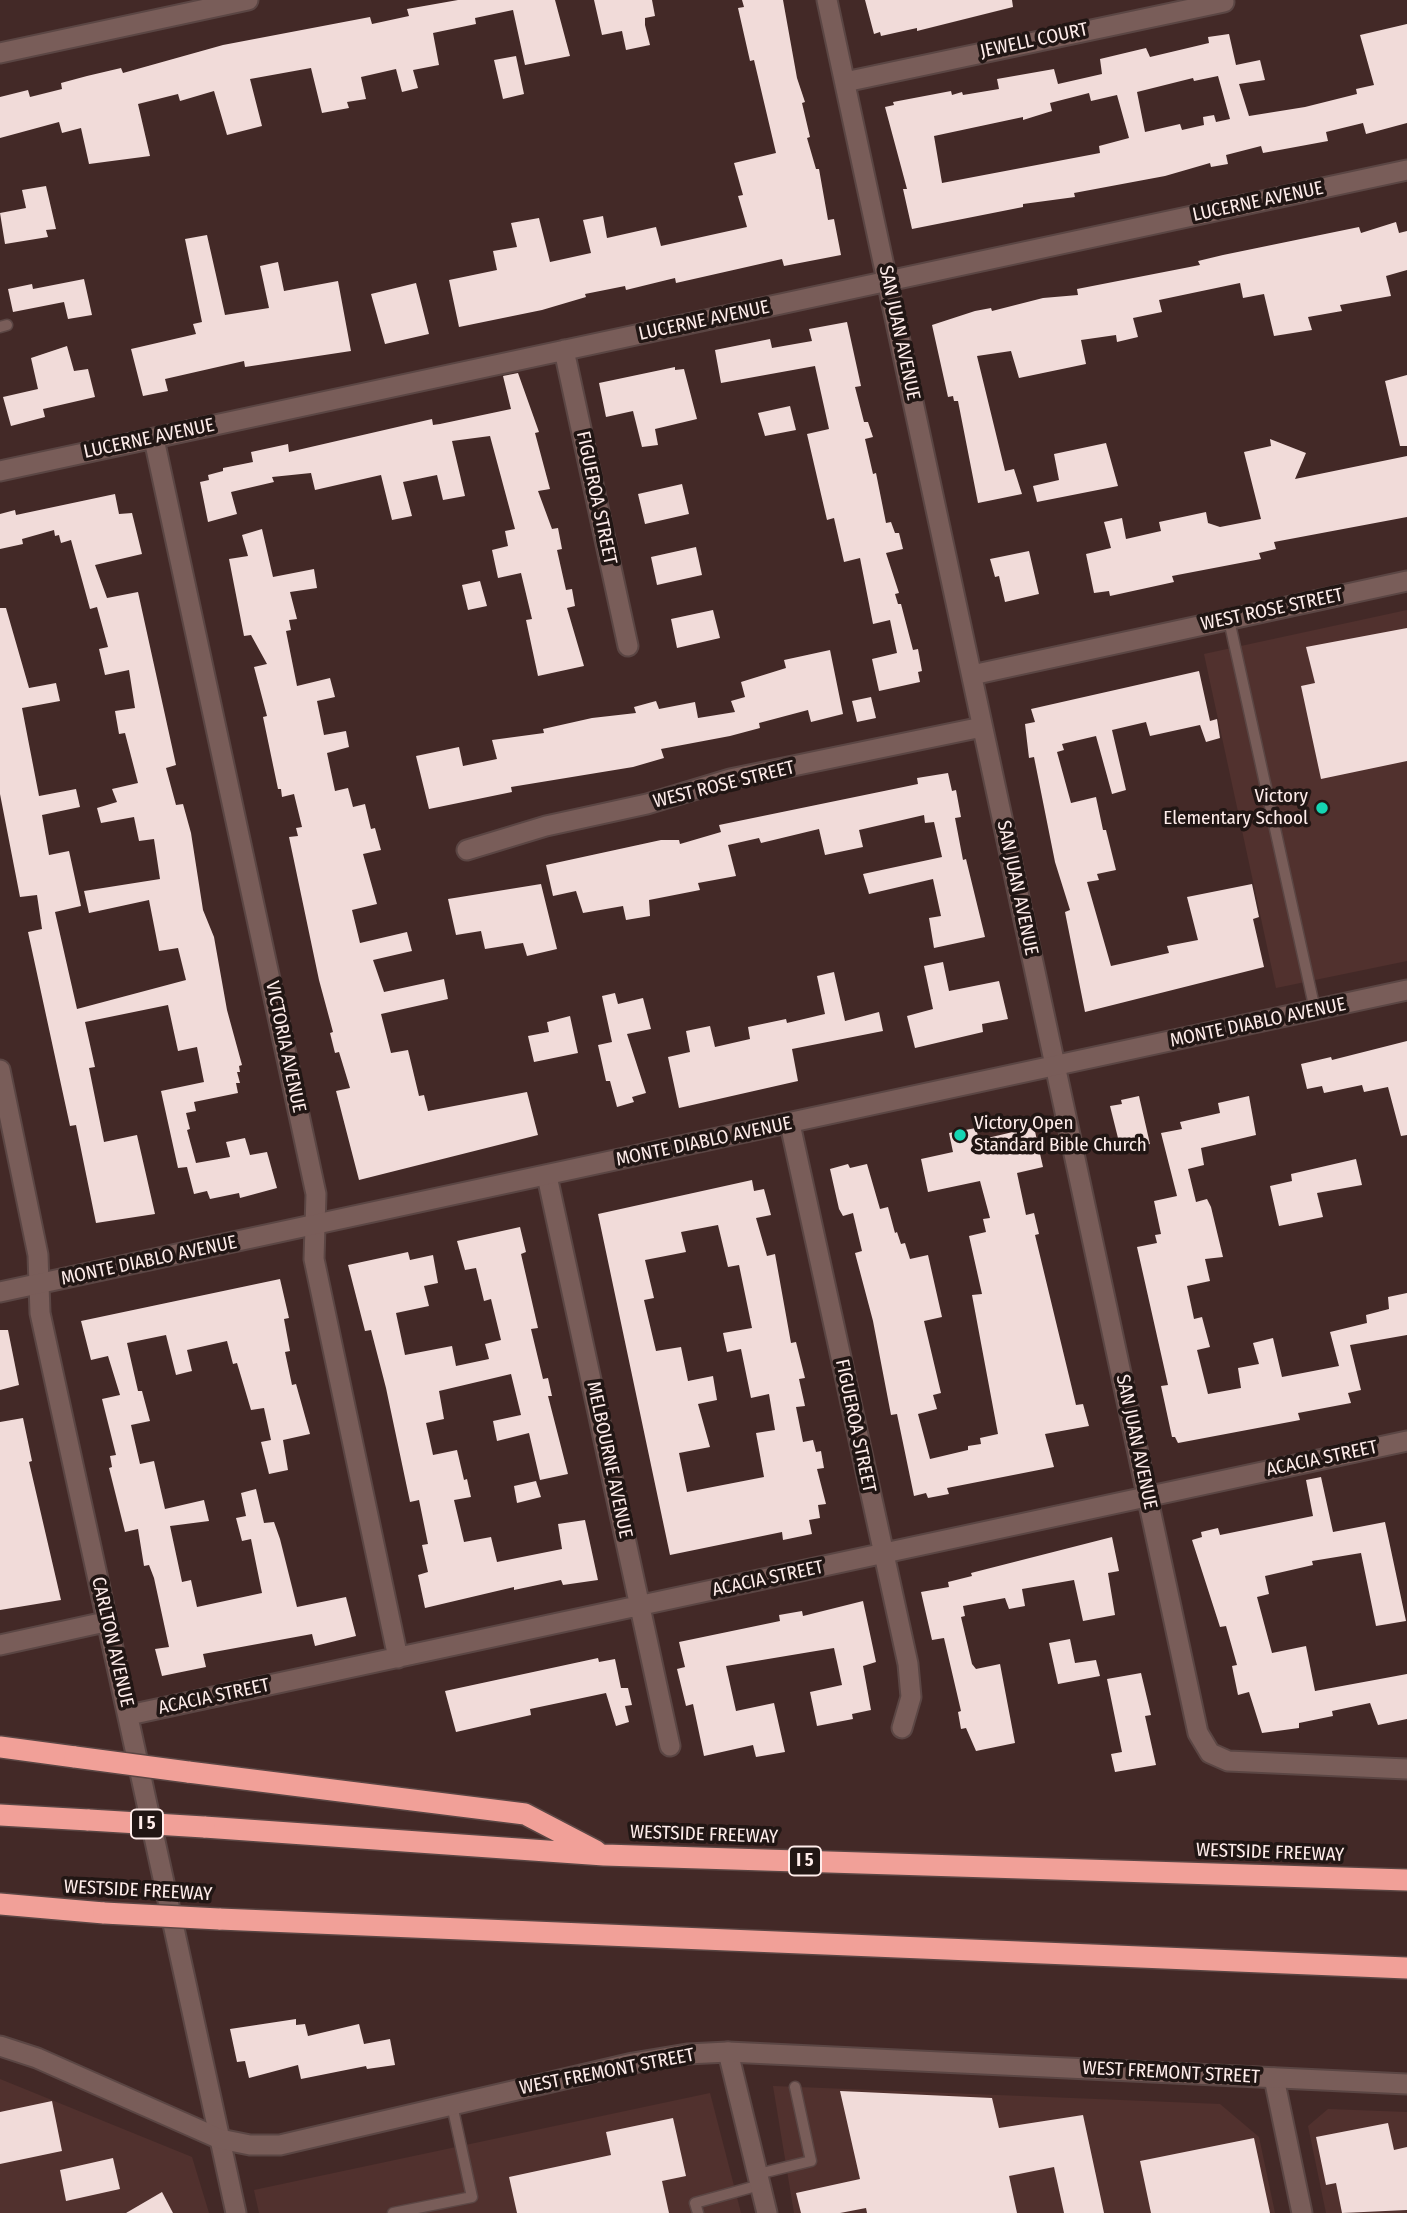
<!DOCTYPE html>
<style>
body{margin:0}
canvas{display:block;background:#432927}
</style>
<canvas width="1407" height="2213"></canvas>
<script>
const g = document.querySelector('canvas').getContext('2d');
g.lineJoin = 'round';
function fill(path, color) {
  g.fillStyle = color;
  g.fill(path, 'evenodd');
}
function poly(rows) {
  const path = new Path2D();
  for (const r of rows) {
    path.moveTo(r[0], r[1]);
    for (let i = 2; i < r.length; i += 2) path.lineTo(r[i], r[i + 1]);
  }
  return path;
}
function stroke(path, color, width, dash) {
  g.strokeStyle = color;
  g.lineWidth = width;
  g.lineCap = dash ? 'butt' : 'round';
  g.setLineDash(dash || []);
  g.stroke(path);
}
function label(font, color, halo, rows, align = 'center') {
  g.font = font + ' "Fira Sans Condensed",sans-serif';
  g.lineWidth = 7;
  g.setLineDash([]);
  g.textBaseline = 'middle';
  g.strokeStyle = halo;
  g.fillStyle = color;
  for (const [text, x, y, turn = 0] of rows) {
    g.save();
    g.translate(x, y);
    g.rotate((+turn || 0) * Math.PI / 180);
    g.textAlign = isNaN(turn) ? turn : align;
    if (halo) g.strokeText(text, 0, 0);
    g.fillText(text, 0, 0);
    g.restore();
  }
}
fill(poly([
 [1407,610,1407,961,1276,988,1204,654],
 [0,2079,192,2157,209,2213,0,2213],
 [773,2086,1220,2104,1259,2137,1275,2213,794,2213],
 [710,2093,741,2213,259,2213,254,2190],
 [1328,2109,1407,2112,1407,2213,1326,2213,1308,2126]
]), '#51312e');
fill(poly([
 [458,0,555,0,570,56,525,65,513,10,475,18,476,24,433,33,439,65,413,70,418,88,402,92,396,69,361,77,366,99,347,102,349,108,322,113,311,68,250,79,262,126,227,135,214,91,180,101,178,94,138,104,150,156,89,164,81,128,62,133,59,122,0,138,0,97,28,90,30,97,62,89,61,83,87,76,121,68,123,73,223,45,370,17,372,24,409,16,407,9],
 [594,0,652,0,655,16,645,18,645,25,650,45,626,50,622,31,602,35],
 [742,0,783,0,797,78,805,102,802,103,810,137,807,138,816,169,819,169,828,220,834,219,841,255,784,266,782,259,676,283,675,278,626,290,625,286,585,294,586,297,542,310,459,327,449,280,497,270,493,251,517,247,511,223,539,218,550,262,591,253,583,220,603,216,607,238,656,227,661,246,747,227,738,196,743,195,734,163,776,153,754,60,750,61,738,8,744,7],
 [865,0,1012,0,1013,7,917,31,917,28,881,36,880,32,874,34],
 [1407,24,1407,123,1366,134,1363,123,1326,132,1328,141,1263,153,1261,146,1226,155,1228,164,1211,167,1210,163,1165,176,1074,193,1075,197,1023,204,1023,207,912,229,903,189,907,189,885,107,894,105,893,102,951,91,952,95,962,92,963,95,999,89,997,79,1054,69,1058,84,1102,74,1100,59,1146,48,1150,57,1209,43,1208,37,1229,34,1236,65,1260,60,1265,80,1239,84,1249,116,1305,107,1357,94,1356,89,1374,85,1360,35],
 [1218,76,1230,119,1216,122,1214,115,1203,117,1204,125,1182,130,1180,124,1145,132,1137,92,1193,78,1194,81],
 [1089,93,1091,101,1117,95,1129,138,1099,146,1100,153,942,183,934,136,1023,117,1023,120,1052,111,1050,103],
 [516,56,524,94,503,99,494,60],
 [46,186,56,229,46,230,48,237,5,244,0,213,26,208,22,190],
 [1396,222,1399,233,1407,231,1407,270,1386,276,1391,296,1340,305,1342,311,1308,317,1312,330,1274,336,1264,294,1243,298,1240,283,1159,300,1162,312,1133,318,1138,337,1117,342,1116,335,1081,340,1086,364,1019,378,1011,351,977,356,1005,471,1014,469,1022,494,978,503,958,401,954,401,953,396,948,397,932,325,975,311,991,308,992,311,1043,298,1078,295,1077,289,1200,265,1198,261,1223,255,1359,227,1361,233],
 [207,235,225,315,269,308,260,266,278,262,284,291,338,281,351,351,245,367,244,361,165,379,168,391,143,396,131,349,196,334,193,324,202,322,185,239],
 [84,279,92,315,68,319,64,302,13,312,8,289,32,284,33,289],
 [416,283,429,334,385,344,371,294],
 [847,322,861,386,855,387,864,422,868,422,873,437,865,439,873,474,876,473,886,523,891,522,895,533,899,533,903,549,886,553,899,593,895,594,898,604,901,604,913,650,918,649,922,671,918,672,920,682,879,691,872,659,897,653,890,620,873,624,860,558,844,562,834,518,827,520,807,434,829,429,815,366,721,383,715,350,770,339,772,348,812,341,809,329],
 [67,346,74,371,88,369,95,397,43,409,45,417,11,426,3,397,38,389,31,358],
 [675,367,675,370,684,369,697,419,655,429,658,445,642,447,633,411,606,417,599,383],
 [518,373,539,432,535,433,550,489,538,491,552,529,558,528,562,549,557,550,566,590,572,589,575,606,567,608,584,666,538,676,526,620,532,619,521,573,498,578,492,550,508,546,505,531,515,529,490,436,452,441,465,496,443,500,437,475,403,482,412,516,392,520,381,475,315,490,311,473,272,477,274,482,231,492,237,514,208,522,200,482,209,480,208,475,223,471,223,468,253,462,251,452,288,444,289,452,432,419,433,425,440,424,511,409,503,376],
 [1407,375,1407,446,1400,446,1385,381],
 [790,406,796,430,765,436,758,413],
 [1270,439,1306,453,1295,479,1407,456,1407,517,1274,542,1276,549,1259,553,1261,559,1172,576,1174,582,1110,596,1109,591,1094,593,1086,554,1111,548,1104,522,1122,518,1126,539,1161,531,1159,522,1206,512,1208,523,1220,527,1261,519,1244,452,1271,446],
 [1106,443,1118,486,1037,502,1033,486,1059,480,1054,454],
 [682,484,689,514,645,524,638,494],
 [115,494,119,514,132,513,142,554,95,565,107,598,138,592,176,765,166,768,176,805,183,804,191,833,203,910,214,937,227,1010,242,1065,239,1066,240,1072,237,1072,240,1083,236,1083,238,1093,194,1102,196,1111,186,1113,190,1129,187,1130,196,1163,230,1157,226,1142,245,1138,250,1155,267,1152,277,1188,240,1198,239,1193,210,1199,207,1191,194,1194,187,1167,178,1168,161,1091,204,1082,197,1047,178,1051,168,1005,85,1022,95,1067,89,1068,104,1142,137,1135,155,1214,96,1223,76,1125,70,1126,28,932,42,929,37,895,20,897,0,794,0,608,6,608,29,688,56,683,60,701,22,708,39,796,76,789,80,807,42,815,49,855,69,851,81,906,55,912,77,1009,186,980,178,948,159,951,149,900,89,913,84,891,160,879,154,839,139,841,134,817,101,823,97,808,117,802,112,789,138,783,125,733,119,734,115,711,135,708,129,670,105,675,99,649,108,647,97,607,90,609,71,540,61,543,59,535,55,536,54,530,22,539,23,544,0,549,0,514,15,510,16,515],
 [262,529,273,577,314,569,317,588,290,592,297,619,289,620,291,630,286,631,297,686,330,678,335,697,317,701,324,735,346,731,349,747,327,753,335,791,348,788,353,807,365,804,371,829,375,828,381,850,363,854,377,904,352,910,360,943,407,932,412,951,373,960,384,992,444,979,448,999,381,1014,391,1053,408,1050,419,1096,424,1095,428,1111,527,1092,538,1135,359,1180,336,1091,350,1088,339,1052,335,1053,330,1033,333,1032,319,980,289,837,298,836,296,828,302,827,294,794,282,797,281,789,278,789,263,717,267,716,254,667,267,664,251,635,244,636,229,559,248,556,242,535],
 [696,547,702,575,657,585,651,557],
 [1029,551,1039,594,1005,602,999,576,995,577,990,559],
 [480,581,487,606,468,610,462,585],
 [713,610,720,638,677,648,671,619],
 [1407,628,1407,761,1321,779,1301,686,1315,683,1306,647],
 [830,650,843,714,811,722,808,710,759,723,760,728,730,736,661,749,664,758,633,767,511,787,512,792,429,809,416,756,459,747,463,766,497,759,492,740,544,733,543,729,592,718,636,713,634,707,656,701,659,709,695,702,698,718,735,712,731,701,745,697,741,682,786,668,784,660],
 [1199,671,1210,721,1217,719,1220,738,1206,742,1200,725,1150,736,1146,722,1112,730,1126,790,1112,794,1096,736,1062,744,1064,750,1057,752,1071,803,1096,797,1103,830,1106,830,1116,870,1097,874,1099,880,1087,882,1111,966,1169,953,1167,946,1198,940,1187,897,1252,884,1259,917,1253,919,1264,967,1085,1012,1065,912,1070,910,1055,862,1034,757,1029,758,1025,724,1035,722,1031,709],
 [871,697,876,718,857,722,852,701],
 [948,773,952,791,956,790,961,817,955,818,963,860,966,859,985,937,934,948,929,918,941,916,933,879,869,894,863,874,942,857,934,822,925,823,924,815,859,830,863,847,825,855,819,829,761,843,759,838,728,845,736,876,698,883,700,890,649,900,650,916,626,920,623,906,583,913,576,891,553,896,546,865,661,840,679,840,680,844,721,832,719,825,918,784,917,778],
 [541,884,557,949,527,956,523,943,485,949,481,931,456,935,448,899],
 [943,962,949,991,999,981,1008,1019,982,1024,983,1032,915,1048,907,1016,933,1009,924,966],
 [834,972,845,1021,879,1012,883,1031,792,1049,798,1081,679,1108,668,1057,690,1052,686,1031,710,1026,715,1047,750,1039,748,1027,786,1019,787,1023,825,1014,817,976],
 [615,993,618,1004,643,998,651,1029,627,1034,646,1093,632,1097,634,1102,617,1107,610,1081,606,1081,598,1045,612,1042,602,996],
 [570,1016,578,1053,534,1062,528,1036,549,1032,547,1022],
 [1407,1041,1407,1135,1401,1136,1388,1087,1364,1092,1362,1085,1324,1093,1322,1086,1307,1089,1301,1064,1331,1057,1332,1060],
 [1139,1096,1150,1144,1121,1150,1110,1106,1122,1104,1121,1100],
 [1249,1096,1256,1135,1201,1148,1204,1165,1188,1169,1196,1202,1207,1199,1211,1207,1223,1257,1205,1259,1210,1281,1187,1286,1194,1319,1202,1317,1210,1347,1197,1350,1208,1394,1241,1388,1238,1368,1259,1364,1253,1343,1273,1338,1282,1377,1339,1366,1330,1332,1367,1323,1366,1315,1389,1309,1388,1297,1407,1293,1407,1335,1350,1345,1361,1390,1348,1393,1351,1403,1298,1413,1300,1420,1178,1443,1175,1437,1172,1437,1161,1386,1168,1385,1137,1247,1157,1243,1155,1235,1161,1234,1154,1201,1177,1196,1161,1133,1182,1129,1180,1122,1220,1113,1218,1103],
 [1034,1127,1043,1167,1017,1173,1026,1215,1034,1213,1039,1234,1035,1235,1076,1405,1083,1404,1089,1426,1045,1434,1054,1467,947,1488,949,1494,928,1498,926,1493,914,1496,897,1414,891,1415,873,1321,855,1253,862,1251,853,1213,843,1216,839,1209,830,1169,848,1164,850,1168,867,1164,880,1209,888,1207,895,1233,897,1232,901,1244,905,1243,910,1259,928,1255,942,1317,924,1321,941,1393,933,1395,937,1409,918,1414,930,1459,968,1450,968,1446,981,1444,980,1438,998,1434,972,1295,982,1294,969,1236,986,1232,983,1219,990,1218,980,1181,928,1192,921,1159,953,1152,949,1133,976,1128,979,1140],
 [1356,1159,1362,1185,1317,1193,1323,1217,1279,1226,1270,1186,1292,1181,1291,1174],
 [752,1180,754,1191,764,1189,771,1215,756,1218,767,1256,775,1254,791,1343,796,1342,805,1378,799,1379,805,1406,796,1407,803,1442,813,1440,816,1452,821,1451,824,1468,817,1469,826,1504,818,1505,820,1518,809,1520,812,1534,783,1540,782,1532,670,1555,598,1214],
 [718,1225,728,1267,739,1265,752,1328,723,1333,727,1352,741,1349,751,1398,769,1394,775,1430,756,1433,764,1477,687,1492,679,1453,710,1447,698,1404,717,1400,713,1376,688,1381,681,1347,656,1351,644,1300,654,1298,645,1260,686,1252,681,1232],
 [520,1227,526,1252,521,1254,538,1328,531,1329,543,1379,548,1378,552,1396,548,1396,568,1474,540,1480,529,1433,497,1441,493,1421,521,1415,511,1374,439,1391,444,1419,426,1423,433,1455,457,1450,464,1480,467,1479,471,1497,454,1500,464,1542,491,1537,497,1562,562,1549,558,1524,585,1520,598,1580,563,1585,561,1580,514,1590,514,1587,425,1608,418,1575,428,1572,422,1545,428,1544,419,1500,410,1502,386,1388,371,1330,365,1331,348,1265,408,1252,410,1260,433,1255,438,1283,424,1286,429,1306,396,1313,405,1355,452,1346,456,1366,489,1359,485,1344,501,1340,491,1299,484,1301,476,1268,465,1270,457,1241],
 [280,1279,289,1318,284,1319,290,1351,285,1352,292,1385,296,1384,310,1434,283,1440,288,1470,269,1474,261,1442,271,1440,264,1408,251,1410,237,1363,233,1364,227,1341,187,1350,192,1371,176,1375,166,1335,127,1343,138,1391,142,1391,150,1421,131,1425,140,1464,154,1461,165,1509,204,1500,209,1521,170,1526,182,1582,191,1580,197,1607,262,1593,251,1539,242,1541,236,1518,246,1516,241,1493,256,1489,264,1523,274,1522,280,1539,297,1607,346,1597,356,1636,315,1646,312,1634,203,1654,206,1667,162,1676,155,1649,169,1647,154,1578,149,1565,144,1566,138,1529,125,1532,109,1468,112,1467,110,1456,116,1455,102,1399,120,1395,108,1356,91,1360,81,1321],
 [0,1330,8,1330,19,1385,0,1390],
 [23,1418,32,1461,29,1462,61,1600,0,1610,0,1422],
 [1321,1477,1333,1532,1385,1522,1406,1621,1376,1626,1361,1553,1312,1561,1313,1565,1265,1576,1269,1594,1257,1597,1272,1653,1306,1646,1315,1691,1407,1674,1407,1719,1378,1725,1370,1703,1332,1711,1333,1716,1299,1723,1299,1728,1262,1733,1249,1692,1238,1695,1232,1666,1237,1665,1226,1626,1220,1627,1192,1540,1202,1537,1201,1532,1218,1528,1220,1535,1313,1516,1306,1480],
 [536,1481,541,1497,517,1503,514,1486],
 [1112,1537,1119,1571,1108,1573,1115,1615,1083,1621,1074,1580,1022,1589,1025,1606,1009,1609,1005,1598,963,1606,965,1616,961,1617,972,1664,976,1669,1000,1664,1015,1743,976,1751,966,1728,961,1729,958,1712,961,1711,944,1638,932,1640,921,1592,949,1587,948,1582,972,1576,971,1573],
 [863,1601,876,1662,863,1666,871,1710,852,1714,853,1719,817,1726,810,1692,842,1685,834,1648,726,1666,736,1711,774,1703,785,1752,756,1757,753,1745,704,1756,693,1704,686,1706,677,1669,685,1667,679,1642,780,1621,779,1615,802,1611,803,1616],
 [1070,1639,1075,1663,1096,1660,1100,1676,1058,1684,1049,1643],
 [598,1658,599,1662,615,1659,621,1688,628,1688,632,1705,625,1706,629,1722,616,1726,606,1693,530,1709,531,1715,456,1732,445,1691],
 [1141,1673,1151,1715,1145,1716,1156,1765,1115,1772,1111,1754,1122,1752,1107,1679],
 [296,2019,296,2025,305,2024,308,2036,359,2024,364,2044,390,2039,395,2065,367,2069,366,2066,301,2079,298,2065,249,2078,245,2061,237,2062,230,2029],
 [840,2091,992,2098,999,2128,1083,2115,1104,2213,1064,2213,1054,2167,1009,2176,1017,2213,867,2213,866,2208,840,2213,801,2213,796,2193,860,2179],
 [52,2101,62,2151,0,2164,0,2112],
 [673,2118,686,2176,662,2181,669,2213,517,2213,509,2177,611,2155,606,2132],
 [1388,2123,1394,2150,1407,2147,1407,2210,1342,2213,1336,2183,1326,2185,1316,2137],
 [1254,2138,1270,2213,1151,2213,1140,2161],
 [113,2158,120,2189,66,2201,60,2170],
 [162,2192,173,2213,126,2213]
]), '#f1dbd9');
const service = poly([
 [0,327,7,325],
 [1229,620,1315,1010],
 [758,2174,811,2161,795,2087],
 [393,2213,472,2197,452,2105],
 [698,2213,695,2203,760,2185]
]);
const minor = poly([
 [827,0,1198,1733,1210,1753,1228,1761,1407,1769],
 [0,53,248,0],
 [845,82,1224,2],
 [564,350,628,646],
 [154,439,316,1194,314,1259,398,1658],
 [0,471,1407,170],
 [972,675,1407,581],
 [467,850,546,826,647,804,730,779,982,727],
 [0,1070,38,1255,40,1313,236,2213],
 [790,1124,908,1664,911,1697,902,1728],
 [547,1176,670,1746],
 [0,1645,105,1622],
 [129,1715,1407,1441],
 [728,2052,767,2213],
 [1274,2078,1302,2213]
]);
const tertiary = poly([
 [0,1292,1407,990],
 [0,2046,37,2058,220,2139,250,2145,280,2145,633,2063,687,2054,728,2052,1407,2084]
]);
const motorway = poly([
 [0,1747,75,1757],
 [188,1772,525,1814,596,1851],
 [0,1815,89,1820],
 [204,1827,604,1855,1407,1880],
 [0,1904,104,1913],
 [219,1919,1407,1968]
]);
stroke(service, '#5b4644', 13);
stroke(minor, '#5b4644', 23);
stroke(tertiary, '#5b4644', 23);
stroke(motorway, '#5b4644', 24);
stroke(service, '#795d59', 10);
stroke(minor, '#795d59', 19);
stroke(tertiary, '#795d59', 19);
stroke(motorway, '#f1a098', 21);
const motorwayBridge = poly([
 [75,1757,188,1772],
 [89,1820,204,1827],
 [104,1913,219,1919]
]);
stroke(motorwayBridge, '#5b4644', 24, []);
stroke(motorwayBridge, '#f1a098', 21);
for (const [x, y, r, color] of [
 [1322,808,7,"#15d5b3"],
 [960,1135,7,"#15d5b3"]
]) {
  const dot = new Path2D();
  dot.arc(x, y, r, 0, 2 * Math.PI);
  g.fillStyle = color;
  g.fill(dot);
  stroke(dot, '#211614', 2.5);
}
for (const [x, y, w] of [
 [147,1824,32],
 [805,1861,32]
]) {
  const box = new Path2D();
  box.roundRect(x - w / 2, y - 14.5, w, 29, 5);
  g.fillStyle = '#211614';
  g.fill(box);
  stroke(box, '#feecea', 2);
}
label('bold 18px', '#feecea', null, [
 ["I 5",147,1824],
 ["I 5",805,1861]
]);
label('19px', '#feecea', '#211614', [
 ["JEWELL COURT",1034,41,-12],
 ["LUCERNE AVENUE",1258,202,-12],
 ["LUCERNE AVENUE",704,321,-12],
 ["SAN JUAN AVENUE",899,333,78],
 ["LUCERNE AVENUE",149,439,-12],
 ["FIGUEROA STREET",596,498,78],
 ["WEST ROSE STREET",1272,610,-12],
 ["WEST ROSE STREET",724,785,-14],
 ["SAN JUAN AVENUE",1017,888,78],
 ["MONTE DIABLO AVENUE",1258,1023,-12],
 ["VICTORIA AVENUE",285,1047,78],
 ["MONTE DIABLO AVENUE",704,1142,-12],
 ["MONTE DIABLO AVENUE",149,1261,-12],
 ["FIGUEROA STREET",855,1426,78],
 ["SAN JUAN AVENUE",1136,1442,78],
 ["ACACIA STREET",1322,1459,-12],
 ["MELBOURNE AVENUE",609,1460,78],
 ["ACACIA STREET",768,1579,-12],
 ["CARLTON AVENUE",112,1642,77],
 ["ACACIA STREET",214,1697,-12],
 ["WESTSIDE FREEWAY",704,1835,2],
 ["WESTSIDE FREEWAY",1270,1853,2],
 ["WESTSIDE FREEWAY",138,1891,3],
 ["WEST FREMONT STREET",607,2072,-11],
 ["WEST FREMONT STREET",1171,2073,3]
]);
label('19px', '#feecea', '#211614', [
 ["Victory",1308,797],
 ["Elementary School",1308,819],
 ["Victory Open",974,1124,"left"],
 ["Standard Bible Church",974,1146,"left"]
], 'right');
</script>
